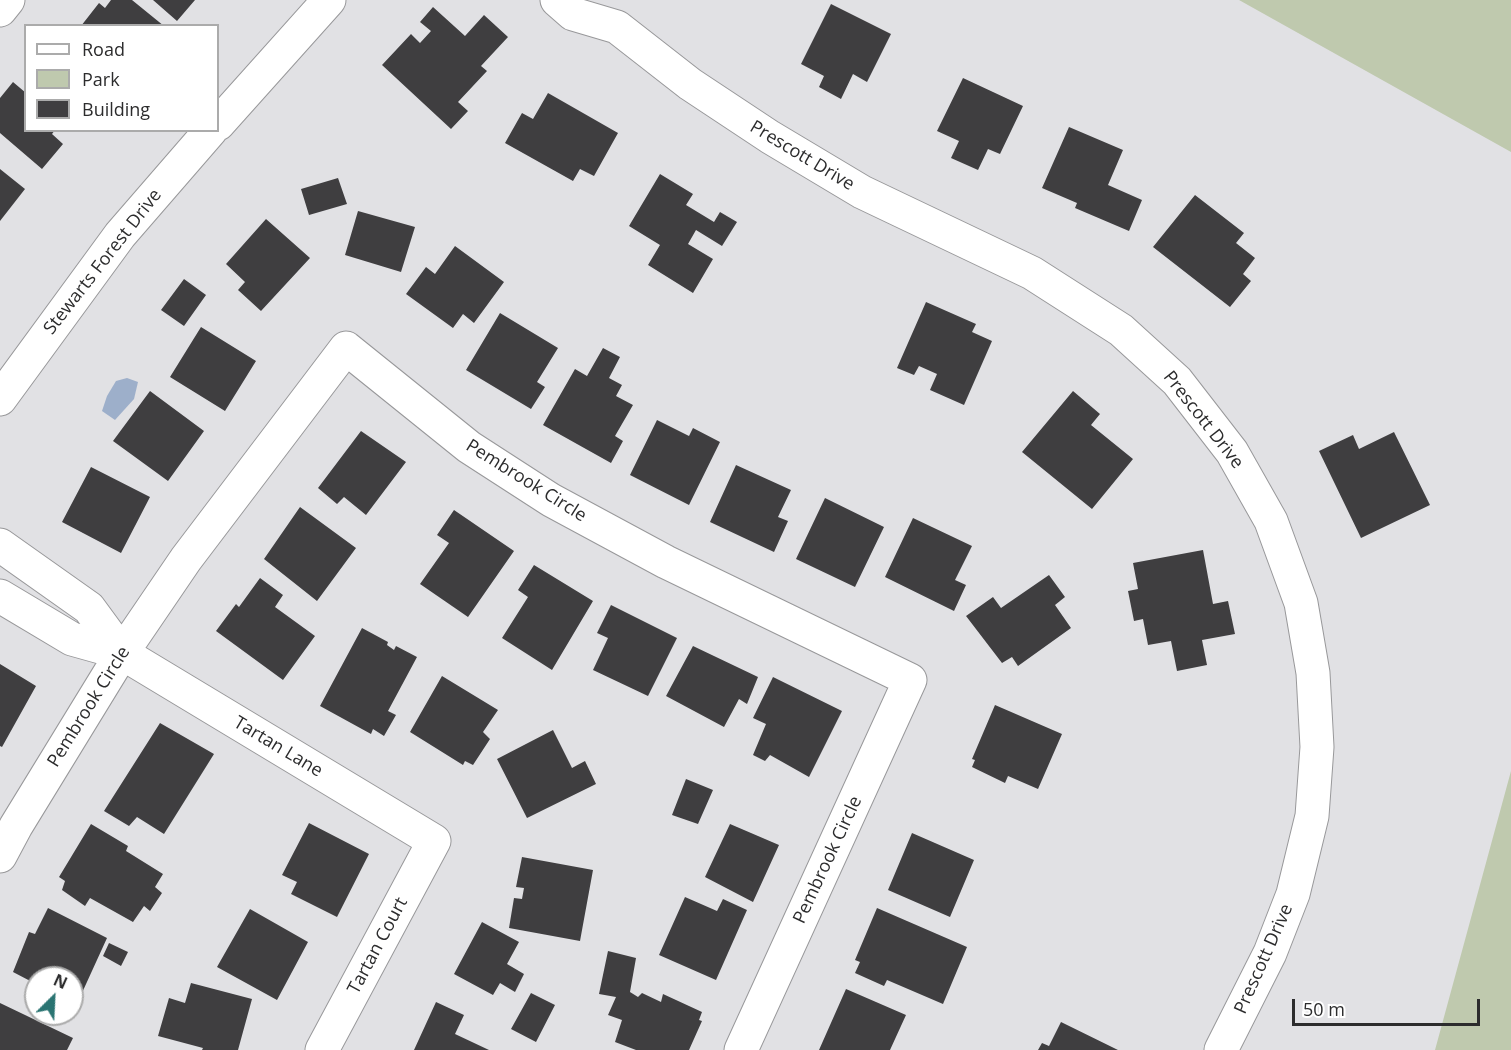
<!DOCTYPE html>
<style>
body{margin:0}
#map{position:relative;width:1511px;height:1050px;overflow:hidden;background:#e1e1e4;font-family:"Open Sans",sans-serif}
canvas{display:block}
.legend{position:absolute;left:24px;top:24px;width:195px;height:108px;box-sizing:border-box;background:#fff;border:2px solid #ababab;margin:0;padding:8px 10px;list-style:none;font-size:18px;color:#2c2c2d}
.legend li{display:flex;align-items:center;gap:12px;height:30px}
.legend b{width:30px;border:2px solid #ababab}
.north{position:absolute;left:24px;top:966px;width:60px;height:60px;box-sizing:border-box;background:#fff;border:2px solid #ababab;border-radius:50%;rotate:24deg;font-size:16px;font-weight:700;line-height:24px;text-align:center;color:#2c2c2d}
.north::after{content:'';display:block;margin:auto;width:21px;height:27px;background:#2a7472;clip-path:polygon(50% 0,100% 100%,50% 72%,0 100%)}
.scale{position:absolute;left:1292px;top:999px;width:188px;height:27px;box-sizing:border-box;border:3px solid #2c2c2d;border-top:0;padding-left:8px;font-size:18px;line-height:21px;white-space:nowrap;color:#2c2c2d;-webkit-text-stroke:4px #fff;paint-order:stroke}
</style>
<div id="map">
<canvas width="1511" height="1050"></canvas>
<ul class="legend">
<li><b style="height:8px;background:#fff"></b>Road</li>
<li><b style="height:16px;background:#bfc9ae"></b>Park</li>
<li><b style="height:16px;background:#3f3e40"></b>Building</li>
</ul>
<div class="north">N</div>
<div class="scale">50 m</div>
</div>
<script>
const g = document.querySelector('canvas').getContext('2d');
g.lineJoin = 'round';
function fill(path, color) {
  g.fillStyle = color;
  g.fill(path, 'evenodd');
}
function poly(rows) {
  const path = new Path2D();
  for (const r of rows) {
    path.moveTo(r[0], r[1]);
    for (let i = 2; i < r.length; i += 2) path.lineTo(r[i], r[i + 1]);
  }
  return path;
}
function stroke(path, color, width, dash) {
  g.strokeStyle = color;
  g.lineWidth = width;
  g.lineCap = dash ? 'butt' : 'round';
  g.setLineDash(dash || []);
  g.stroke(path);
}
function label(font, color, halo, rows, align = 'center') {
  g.font = font + ' "Open Sans",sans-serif';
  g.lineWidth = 6;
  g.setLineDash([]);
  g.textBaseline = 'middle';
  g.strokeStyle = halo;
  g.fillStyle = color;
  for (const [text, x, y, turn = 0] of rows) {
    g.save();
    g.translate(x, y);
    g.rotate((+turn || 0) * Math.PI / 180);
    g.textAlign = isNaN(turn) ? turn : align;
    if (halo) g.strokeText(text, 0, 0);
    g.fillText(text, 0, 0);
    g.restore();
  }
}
fill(poly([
 [1239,0,1511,0,1511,152],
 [1511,771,1511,1050,1435,1050]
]), '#bfc9ae');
fill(poly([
 [127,378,138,382,134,399,115,420,102,411,107,396,116,381]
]), '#9dafca');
fill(poly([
 [111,0,132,0,164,26,81,26,99,3,105,8],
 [153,0,195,0,177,21],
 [831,4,891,34,867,82,853,74,841,99,819,87,824,76,801,64],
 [433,7,465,36,484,15,508,37,481,66,487,71,458,102,468,111,451,129,382,65,411,34,420,43,431,31,420,22],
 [963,78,1023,106,1000,154,988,149,978,170,951,158,959,141,937,131],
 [13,82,26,93,26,130,55,130,52,134,63,144,42,169,0,133,0,98],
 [548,93,618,133,594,176,580,169,573,181,505,143,522,113,533,119],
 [1069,127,1123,150,1108,185,1142,200,1129,231,1075,208,1077,203,1042,188],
 [0,169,25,189,0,221],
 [660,174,693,194,686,205,714,222,720,212,737,222,722,246,696,230,688,244,713,259,693,293,648,265,660,245,629,226],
 [338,178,347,204,309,215,301,189],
 [1195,195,1244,233,1236,243,1255,258,1243,274,1251,281,1230,307,1153,247],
 [358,211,415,227,401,272,345,255],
 [266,219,310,258,261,311,238,290,245,282,226,264],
 [455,246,504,282,474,323,463,314,453,328,406,294,426,267,435,274],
 [184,279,206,295,184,326,161,310],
 [926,302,976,324,972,332,992,341,964,405,930,390,937,374,919,366,914,375,897,368],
 [500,313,558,348,537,382,545,387,531,409,466,370],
 [201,327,256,361,225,411,170,377],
 [603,348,620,357,609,378,622,385,616,396,633,405,615,436,623,441,611,463,543,425,575,369,587,376],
 [150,391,204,431,168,481,113,441],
 [1073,391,1100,414,1091,425,1133,459,1092,509,1022,452],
 [657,420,689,436,693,428,720,442,689,505,630,475],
 [361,431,406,462,366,515,344,497,337,504,318,488],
 [1394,432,1430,505,1361,538,1319,451,1353,435,1359,449],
 [736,465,791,490,778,517,788,521,774,552,710,522],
 [91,467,150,497,121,553,62,522],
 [825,498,884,527,855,587,796,559],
 [300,507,356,548,317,601,264,559],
 [454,510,514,551,468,617,420,584,449,543,437,535],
 [913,518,972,546,955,580,966,585,954,611,885,577],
 [1203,550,1213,604,1228,601,1235,634,1202,640,1207,665,1177,671,1171,641,1148,645,1143,619,1134,621,1128,591,1138,589,1133,563],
 [534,565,593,601,552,670,502,638,528,597,518,590],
 [1049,575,1065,597,1055,605,1071,628,1018,666,1012,657,1002,663,966,616,993,597,1001,608],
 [260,578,283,595,275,607,315,636,283,680,216,631,236,604,239,607],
 [611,605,677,638,648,696,593,670,608,638,597,633],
 [362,628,388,642,387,645,394,650,396,646,417,657,388,711,396,715,384,736,373,729,371,734,320,706],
 [693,646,758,677,747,704,739,699,724,727,666,696],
 [0,664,36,686,2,747,0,746],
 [442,676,498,710,483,732,490,739,473,765,465,761,463,765,410,732],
 [773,677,842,711,809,777,770,755,765,761,753,755,766,724,753,718],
 [995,705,1062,734,1038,789,1008,776,1005,783,972,767,975,760,972,759],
 [160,723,214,754,164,834,137,817,129,826,104,811],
 [553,730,572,768,585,761,596,784,527,818,497,759],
 [686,779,713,790,698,824,672,815],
 [309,823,369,854,337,917,291,894,297,882,282,875],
 [91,824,128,846,126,851,163,874,155,887,162,893,150,911,144,906,133,922,90,898,85,906,62,890,65,881,59,877],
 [730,824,779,845,753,902,705,877],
 [912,833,974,860,950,917,888,890],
 [522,857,593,870,580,941,509,928,514,898,522,899,524,888,516,887],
 [685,897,717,911,723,899,747,910,716,980,659,955],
 [48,908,107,938,76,1006,72,1004,72,978,36,978,36,984,13,972,29,932,35,934],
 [877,908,967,947,943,1004,887,980,884,986,855,973,860,962,855,960],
 [250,909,308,942,277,1000,217,967],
 [482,922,519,942,507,964,524,974,515,992,500,983,493,995,454,974],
 [109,943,128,952,121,966,103,956],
 [608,951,636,958,630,992,638,997,642,993,661,1002,663,994,702,1012,699,1020,702,1021,689,1050,636,1050,615,1042,622,1020,608,1015,616,997,599,994],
 [191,983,252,999,238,1050,202,1050,203,1048,158,1036,169,998,185,1003],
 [846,989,906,1015,890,1050,819,1050],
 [531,993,555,1005,536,1042,511,1029],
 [436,1002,464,1015,455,1034,489,1050,414,1050],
 [0,1003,73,1038,67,1050,0,1050],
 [1061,1022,1118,1050,1038,1050,1042,1043,1049,1046]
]), '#3f3e40');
const minor = poly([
 [557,0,573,14,617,27,690,84,770,137,862,192,1032,273,1121,330,1177,381,1232,452,1271,521,1301,603,1313,673,1317,747,1312,816,1293,894,1270,953,1221,1050],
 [0,10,8,0],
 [218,124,329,0],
 [0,399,120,235,211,130],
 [0,545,89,608,122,653],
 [0,596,72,639,122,653,434,841,322,1050],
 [0,856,16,826,122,653,186,559,346,348,469,447,551,500,666,562,910,680,741,1050]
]);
stroke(minor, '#98989a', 35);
stroke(minor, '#fff', 33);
label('18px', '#2c2c2d', '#fff', [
 ["Prescott Drive",802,156,31],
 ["Stewarts Forest Drive",103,262,-52],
 ["Prescott Drive",1203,420,52],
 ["Pembrook Circle",526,481,32],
 ["Pembrook Circle",89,707,-58],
 ["Tartan Lane",278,747,31],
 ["Pembrook Circle",828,860,-65],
 ["Tartan Court",378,946,-62],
 ["Prescott Drive",1264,959,-66]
]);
</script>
